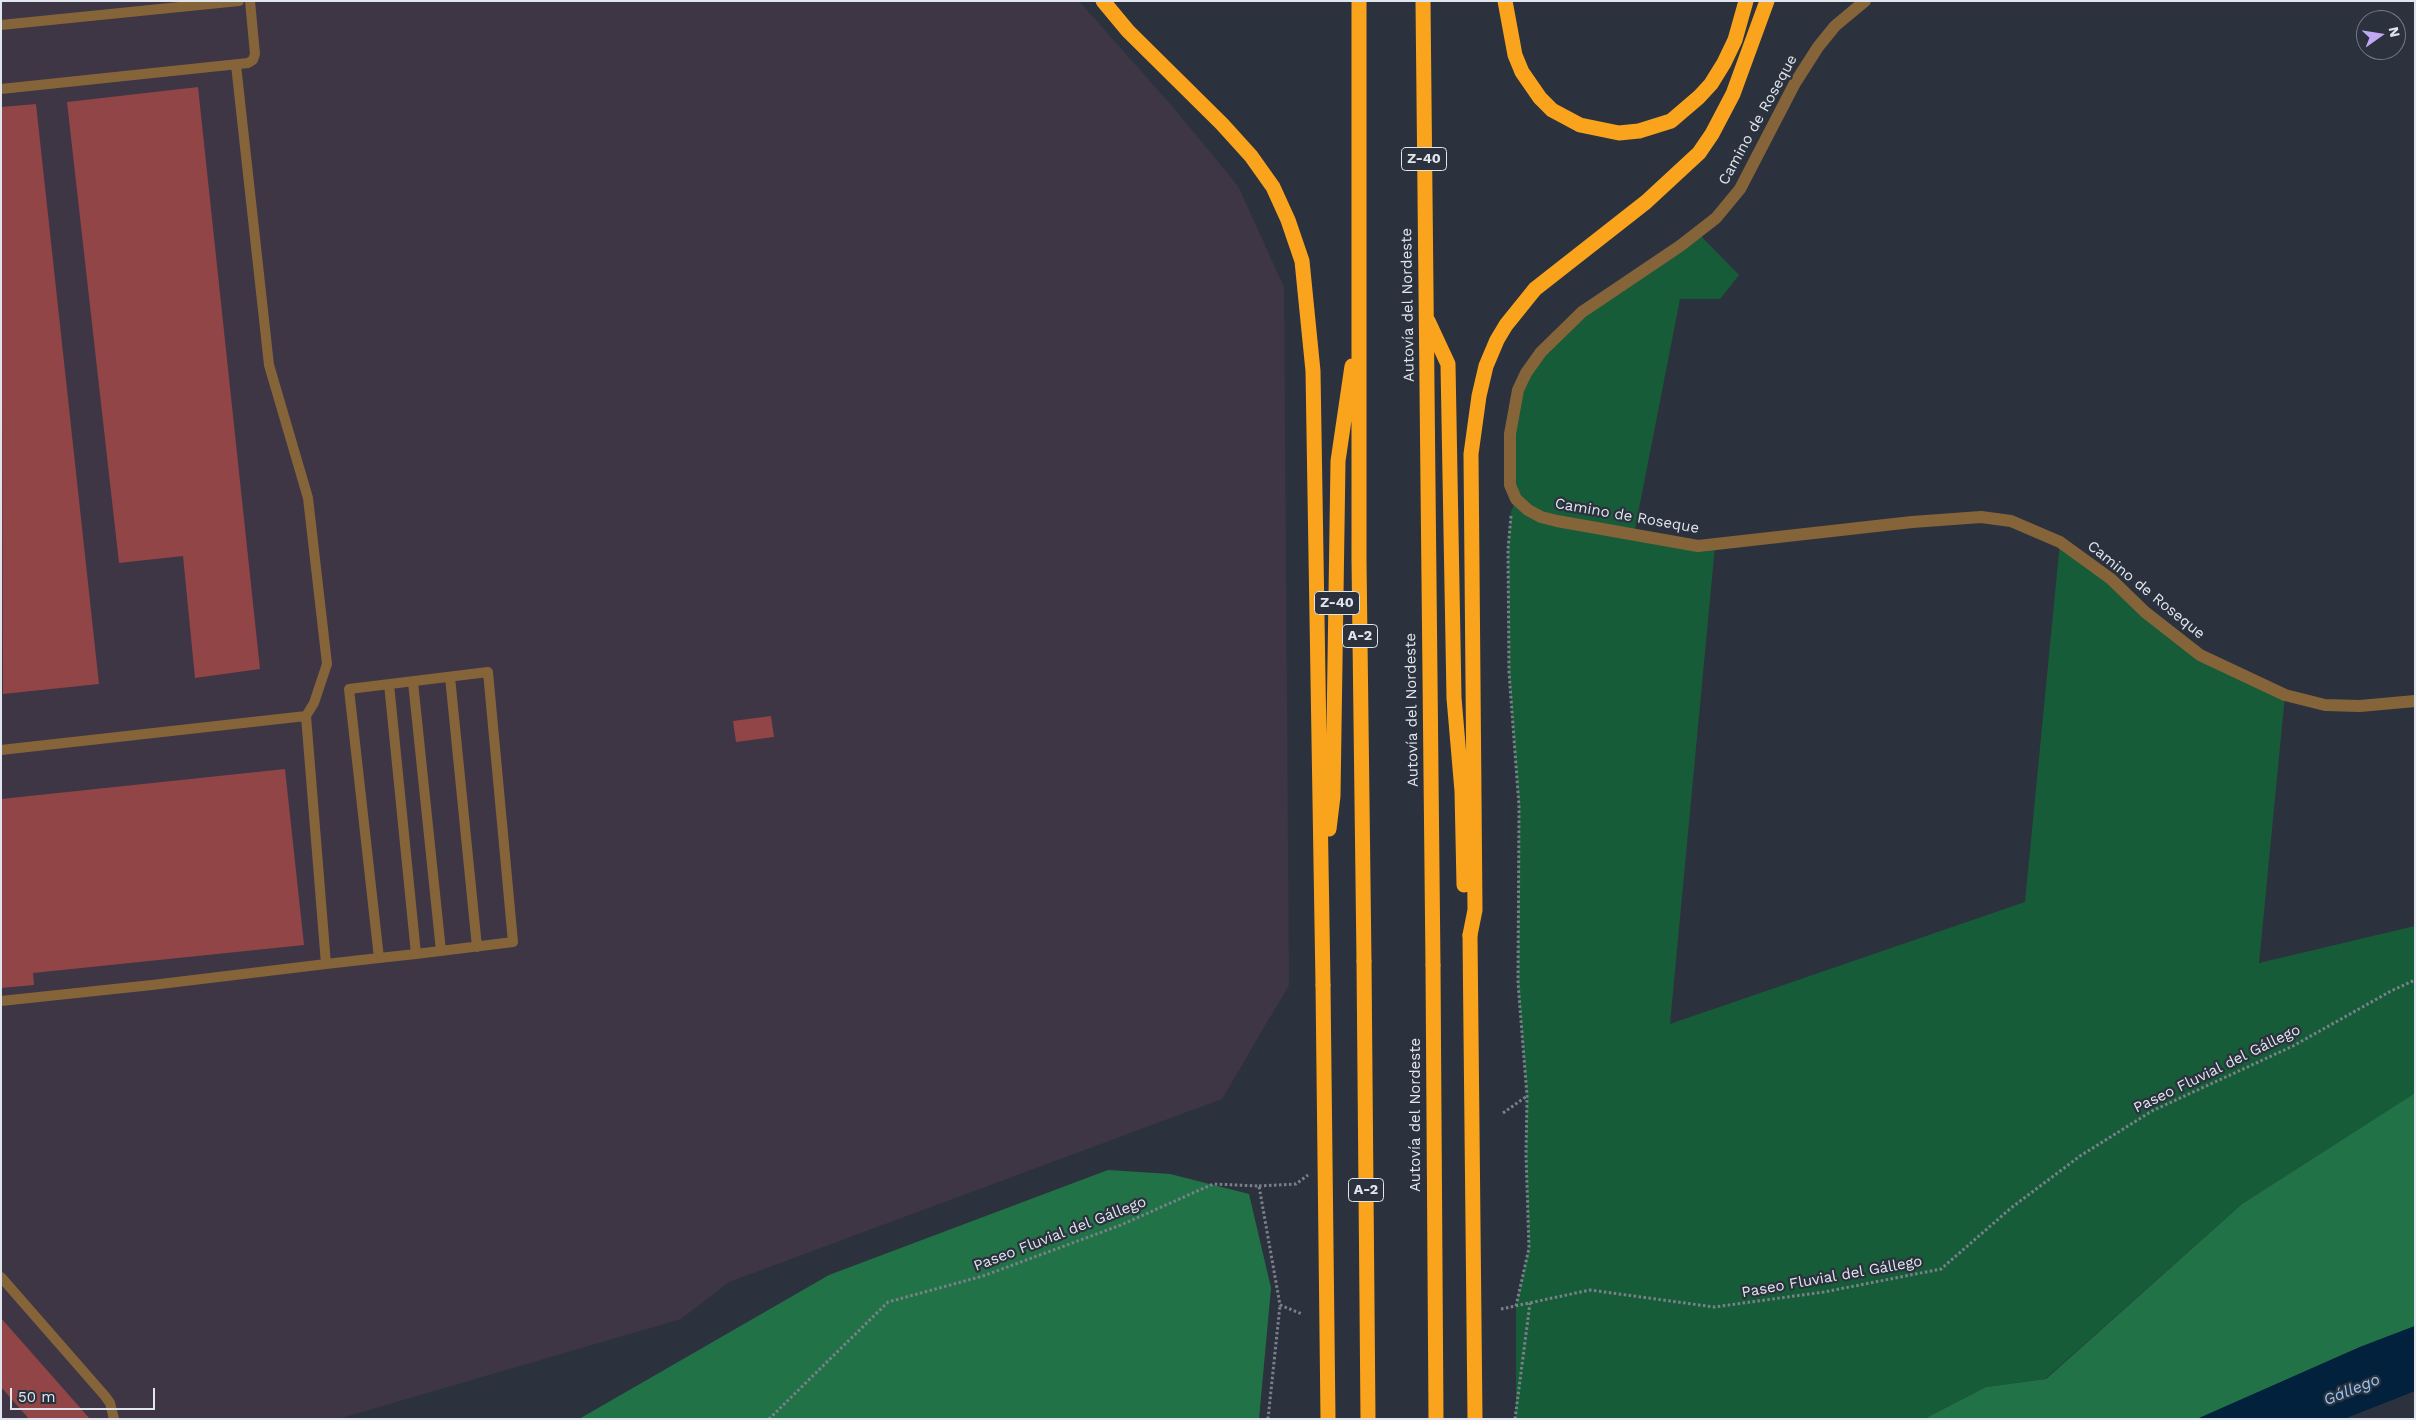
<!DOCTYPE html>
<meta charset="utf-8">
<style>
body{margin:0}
#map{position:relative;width:2416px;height:1420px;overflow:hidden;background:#2b323e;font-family:"Work Sans",sans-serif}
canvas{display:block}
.frame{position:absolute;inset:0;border:2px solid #e1e6ee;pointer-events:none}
.north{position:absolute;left:2356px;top:10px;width:50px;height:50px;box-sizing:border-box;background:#2b323e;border:1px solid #747a84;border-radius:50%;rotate:77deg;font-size:14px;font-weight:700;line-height:20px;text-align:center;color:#e1e6ee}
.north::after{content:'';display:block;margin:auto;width:18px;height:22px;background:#c0a8f3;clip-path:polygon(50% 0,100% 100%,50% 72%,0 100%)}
.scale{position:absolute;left:10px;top:1388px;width:145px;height:22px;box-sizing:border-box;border:2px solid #e1e6ee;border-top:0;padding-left:6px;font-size:15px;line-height:18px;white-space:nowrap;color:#e1e6ee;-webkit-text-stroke:4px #2b323e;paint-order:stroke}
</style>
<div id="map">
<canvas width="2416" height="1420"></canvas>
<div class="frame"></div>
<div class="north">N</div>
<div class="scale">50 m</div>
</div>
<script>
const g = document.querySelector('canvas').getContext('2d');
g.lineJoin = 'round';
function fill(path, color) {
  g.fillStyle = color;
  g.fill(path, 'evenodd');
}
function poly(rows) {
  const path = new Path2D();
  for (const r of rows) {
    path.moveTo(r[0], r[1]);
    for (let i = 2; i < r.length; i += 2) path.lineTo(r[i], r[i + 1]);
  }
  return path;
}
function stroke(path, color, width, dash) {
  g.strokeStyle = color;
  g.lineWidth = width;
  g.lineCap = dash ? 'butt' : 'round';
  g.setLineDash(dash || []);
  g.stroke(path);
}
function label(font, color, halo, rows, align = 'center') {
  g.font = font + ' "Work Sans",sans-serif';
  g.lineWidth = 4.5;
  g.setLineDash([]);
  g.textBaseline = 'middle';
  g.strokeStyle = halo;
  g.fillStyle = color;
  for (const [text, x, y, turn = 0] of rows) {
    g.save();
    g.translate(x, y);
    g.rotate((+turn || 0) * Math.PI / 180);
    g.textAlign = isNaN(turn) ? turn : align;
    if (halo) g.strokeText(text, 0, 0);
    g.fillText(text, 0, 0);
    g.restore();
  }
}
fill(poly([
 [1,1,1079,1,1171,105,1238,186,1284,287,1289,985,1222,1099,729,1282,681,1319,338,1419,1,1419]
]), '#3e3545');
fill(poly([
 [1698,233,1739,275,1720,299,1680,299,1634,534,1715,546,1670,1024,2025,902,2060,542,2200,655,2285,695,2259,963,2415,926,2415,1093,2242,1204,2045,1379,1986,1387,1924,1419,1516,1419,1516,1306,1529,1248,1526,1155,1527,1096,1518,983,1519,806,1509,672,1508,549,1511,512,1516,499,1509,466,1518,390,1558,333]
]), '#175c38');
fill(poly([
 [2415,1093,2415,1326,2360,1347,2197,1419,1924,1419,1986,1387,2046,1379,2242,1204],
 [1108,1170,1170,1174,1249,1194,1271,1288,1259,1419,579,1419,829,1275]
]), '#227247');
fill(poly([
 [2415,1326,2415,1391,2344,1419,2197,1419,2360,1347]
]), '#02213c');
fill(poly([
 [198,87,260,669,195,678,183,556,119,563,67,102],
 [36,104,99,684,3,694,1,107],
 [771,716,774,737,736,742,733,721],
 [285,769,304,945,33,973,34,985,1,988,1,799],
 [1,1318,90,1419,29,1419,1,1387]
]), '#914547');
stroke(poly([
 [1511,516,1508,549,1509,672,1519,806,1518,983,1527,1096,1526,1155,1529,1248,1516,1306],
 [1503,1113,1527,1096],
 [1259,1186,1296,1184,1308,1175],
 [1501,1309,1590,1290,1714,1307,1824,1292,1941,1269,2011,1208,2080,1156,2152,1111,2293,1046,2391,991,2415,980],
 [769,1419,888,1302,983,1276,1121,1225,1213,1184,1259,1186,1280,1305,1302,1314],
 [1268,1419,1280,1305],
 [1515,1419,1530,1303]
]), '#7b818b', 3, [2.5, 2.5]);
stroke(poly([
 [1,25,239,1],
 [236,65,269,365,308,498,327,664,314,703,306,716,326,964],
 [1,89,248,63,253,60,255,54,250,1],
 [450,677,477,947],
 [413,682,441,951],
 [389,684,416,954],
 [1,750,306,716],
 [1,1001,152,985,326,964,379,958,416,954,513,942,488,672,349,689,379,958],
 [1,1277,105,1396,110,1403,114,1419]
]), '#866439', 10);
stroke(poly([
 [1865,1,1835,26,1818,47,1795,83,1740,189,1716,218,1680,246,1582,312,1541,352,1526,373,1518,390,1510,434,1510,485,1516,499,1528,510,1541,517,1557,521,1698,546,1912,522,1981,517,2011,521,2060,542,2111,579,2145,612,2200,655,2285,695,2325,705,2360,706,2415,701]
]), '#866439', 12);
stroke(poly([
 [1103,1,1128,31,1222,124,1251,156,1273,187,1288,220,1302,261,1313,371,1323,985],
 [1359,1,1359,560,1364,961],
 [1423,1,1433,965],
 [1505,1,1515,55,1522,72,1540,98,1552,110,1580,125,1619,133,1639,131,1671,121,1699,97,1711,84,1724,63,1735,40,1746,1],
 [1428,321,1448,364,1454,698,1462,791,1464,885],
 [1329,829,1333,796,1338,461,1352,366],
 [1470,935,1475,910,1471,454,1479,396,1486,366,1497,340,1506,325,1535,289,1646,202,1699,153,1712,134,1733,94,1767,1]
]), '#faa41d', 15);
stroke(poly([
 [1470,935,1475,1419],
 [1364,961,1368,1419],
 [1433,965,1436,1419],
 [1323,985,1328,1419]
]), '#faa41d', 15);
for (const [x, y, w] of [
 [1424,159,45],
 [1337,603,45],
 [1360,636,35],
 [1366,1190,35]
]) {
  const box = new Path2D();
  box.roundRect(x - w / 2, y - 11.5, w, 23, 4);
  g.fillStyle = '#2b323e';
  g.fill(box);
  stroke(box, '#e1e6ee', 1);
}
label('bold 14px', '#e1e6ee', null, [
 ["Z-40",1424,159],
 ["Z-40",1337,603],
 ["A-2",1360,636],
 ["A-2",1366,1190]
]);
label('15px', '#e1e6ee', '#2b323e', [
 ["Camino de Roseque",1758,120,-61],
 ["Autovía del Nordeste",1408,305,-91],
 ["Camino de Roseque",1627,516,10],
 ["Camino de Roseque",2146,590,39],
 ["Autovía del Nordeste",1412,710,-91],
 ["Paseo Fluvial del Gállego",2217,1069,-26],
 ["Autovía del Nordeste",1416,1115,-90],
 ["Paseo Fluvial del Gállego",1060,1234,-21],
 ["Paseo Fluvial del Gállego",1832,1277,-10]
]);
label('italic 16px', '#98c6f3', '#2b323e', [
 ["Gállego",2352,1390,-22]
]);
</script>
